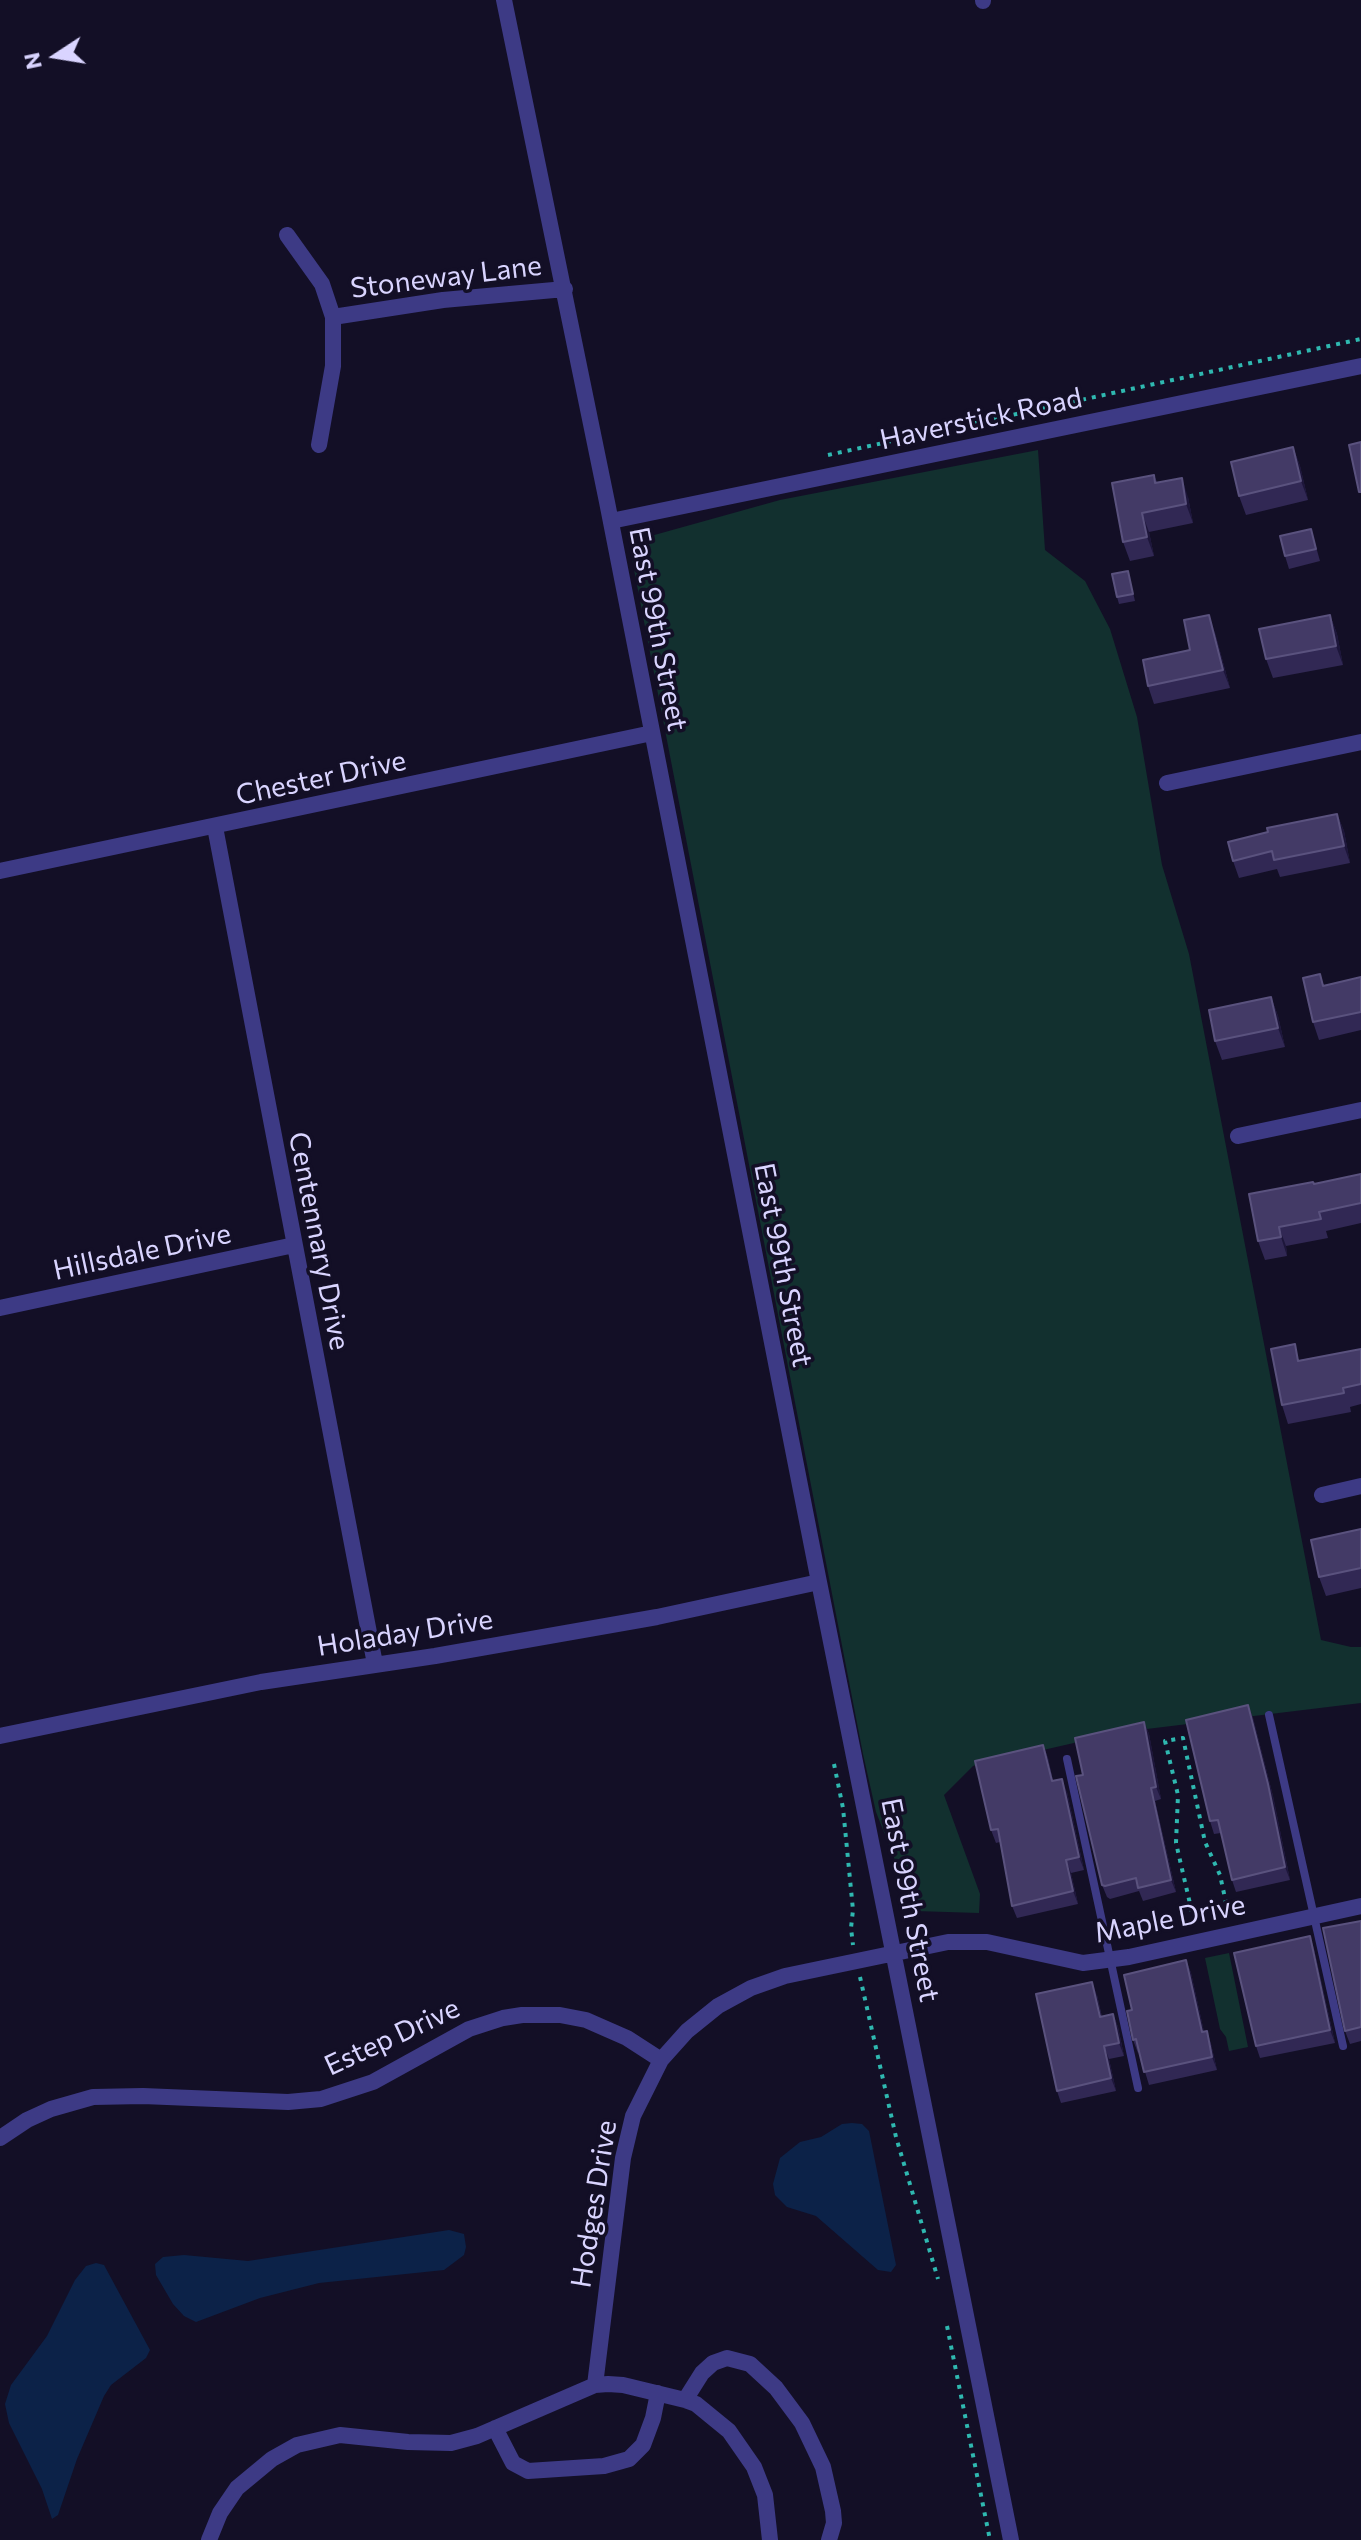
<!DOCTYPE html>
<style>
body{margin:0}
#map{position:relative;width:1361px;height:2540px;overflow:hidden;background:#130f26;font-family:Commissioner,sans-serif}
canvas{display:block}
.north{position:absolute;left:16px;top:16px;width:80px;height:80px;-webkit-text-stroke:6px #130f26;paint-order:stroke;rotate:258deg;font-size:22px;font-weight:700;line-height:32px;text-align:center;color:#d9d4ff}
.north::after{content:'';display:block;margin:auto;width:28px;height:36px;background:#d9d4ff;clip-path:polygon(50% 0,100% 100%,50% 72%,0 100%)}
</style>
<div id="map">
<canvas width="1361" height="2540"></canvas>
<div class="north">N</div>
</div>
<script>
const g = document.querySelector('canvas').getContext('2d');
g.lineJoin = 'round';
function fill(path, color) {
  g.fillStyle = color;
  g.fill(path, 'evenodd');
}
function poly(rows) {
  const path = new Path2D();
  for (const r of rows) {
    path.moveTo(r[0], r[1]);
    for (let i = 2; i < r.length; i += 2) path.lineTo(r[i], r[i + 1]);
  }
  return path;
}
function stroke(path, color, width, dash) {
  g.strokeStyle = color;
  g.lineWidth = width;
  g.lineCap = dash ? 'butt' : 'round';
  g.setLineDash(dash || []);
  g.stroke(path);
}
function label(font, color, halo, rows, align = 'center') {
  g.font = font + ' Commissioner,sans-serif';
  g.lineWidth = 7;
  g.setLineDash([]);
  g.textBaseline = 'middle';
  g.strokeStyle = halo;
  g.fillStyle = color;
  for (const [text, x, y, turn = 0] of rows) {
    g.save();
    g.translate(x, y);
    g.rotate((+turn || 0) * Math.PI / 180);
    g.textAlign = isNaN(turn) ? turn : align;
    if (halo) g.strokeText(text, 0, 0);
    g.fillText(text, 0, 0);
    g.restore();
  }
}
fill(poly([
 [1038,450,1045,550,1085,581,1110,629,1137,717,1162,865,1189,954,1321,1640,1351,1647,1361,1647,1361,1703,1122,1732,973,1766,944,1795,980,1894,979,1913,915,1911,876,1812,863,1754,630,549,640,539,780,500],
 [1229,1953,1248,2047,1229,2051,1226,2037,1220,2029,1205,1958]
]), '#12302f');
fill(poly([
 [852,2123,862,2124,869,2131,896,2265,891,2272,878,2270,816,2216,787,2207,775,2195,773,2184,780,2158,800,2142,821,2137,842,2124],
 [449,2230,464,2234,466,2247,464,2255,444,2270,319,2283,260,2298,196,2322,184,2316,173,2304,156,2275,155,2264,163,2257,184,2255,248,2261],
 [96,2263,104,2265,150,2350,146,2358,111,2385,104,2396,77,2459,58,2515,52,2519,42,2489,9,2423,5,2404,11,2385,47,2336,75,2280,86,2266]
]), '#0c2248');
stroke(poly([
 [828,455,1361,339],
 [834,1764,843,1808,853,1910,851,1928,853,1945],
 [1194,1921,1176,1843,1178,1795,1165,1741,1183,1738,1205,1842,1220,1875,1228,1912],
 [860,1977,896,2137,938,2279],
 [947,2326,990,2540]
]), '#2fb8b0', 4, [4, 6]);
stroke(poly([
 [1269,1715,1343,2046],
 [1067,1759,1138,2088]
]), '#3d3a85', 8);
stroke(poly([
 [504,0,607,502,819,1582,1011,2540],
 [983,0,983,1],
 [287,235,322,284,333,317,333,366,319,445],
 [333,317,443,300,565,289],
 [611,521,1361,366],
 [1167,783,1361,742],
 [215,827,375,1664],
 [0,871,652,733],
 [1238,1136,1361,1110],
 [0,1308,294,1245],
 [1322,1495,1361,1486],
 [0,1736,261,1682,435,1656,657,1617,819,1582],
 [0,2138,27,2120,51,2109,93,2097,143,2096,288,2102,321,2099,373,2082,469,2029,503,2018,522,2015,560,2015,586,2020,627,2038,661,2060],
 [595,2385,623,2158,633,2116,661,2060,687,2031,718,2006,751,1988,785,1976,948,1942,987,1942,1083,1963,1129,1957,1361,1906],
 [685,2400,702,2373,713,2363,727,2358,750,2364,776,2388,802,2423,823,2467,833,2511,834,2523,829,2540],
 [495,2428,513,2463,528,2471,604,2466,629,2459,643,2445,653,2418,658,2393],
 [209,2540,220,2513,237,2488,272,2459,297,2445,340,2435,408,2442,451,2443,477,2436,595,2385,608,2384,623,2385,685,2400,696,2404,729,2431,754,2467,765,2495,770,2540]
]), '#3d3a85', 16);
fill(poly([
 [1293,447,1300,466,1308,500,1246,515,1239,496],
 [1154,475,1157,482,1188,497,1193,523,1149,532,1154,556,1130,561,1123,542],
 [1311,529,1320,561,1289,569,1285,556],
 [1128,571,1135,601,1119,604,1117,597],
 [1330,615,1337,634,1343,665,1273,678,1266,659],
 [1215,633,1230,688,1154,704,1148,686,1190,650],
 [1337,814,1344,831,1350,863,1280,877,1277,869,1239,878,1233,861,1268,832],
 [1320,974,1324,986,1361,977,1361,1030,1319,1040,1313,1022],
 [1271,997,1278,1016,1285,1047,1222,1060,1215,1041],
 [1361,1174,1361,1223,1326,1231,1328,1238,1286,1246,1287,1256,1265,1260,1258,1241,1315,1184],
 [1361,1349,1361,1404,1350,1407,1351,1412,1288,1424,1282,1405,1300,1360],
 [1361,1529,1361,1588,1326,1596,1319,1577],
 [1248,1705,1253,1718,1273,1796,1290,1880,1236,1892,1232,1880,1221,1833,1214,1834,1210,1821],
 [1144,1722,1149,1734,1161,1799,1155,1801,1176,1892,1143,1901,1139,1891,1110,1899,1107,1897,1102,1885,1083,1775],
 [1043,1745,1048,1758,1053,1781,1067,1792,1084,1870,1071,1873,1078,1904,1017,1918,1012,1906,1000,1842,996,1843,991,1830],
 [1361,1921,1361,2041,1350,2044,1345,2031],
 [1310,1936,1314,1949,1335,2043,1260,2058,1256,2046],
 [1186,1960,1191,1973,1204,2032,1207,2031,1211,2044,1217,2070,1149,2085,1139,2052,1138,2053,1133,2040,1132,2010],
 [1097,1995,1102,2017,1113,2014,1118,2027,1124,2056,1109,2059,1116,2091,1061,2103,1057,2091]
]), '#312854');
fill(poly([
 [1293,447,1300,466,1308,500,1301,481],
 [1182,478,1188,497,1193,523,1186,504],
 [1142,513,1149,532,1154,556,1147,537],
 [1209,615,1215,633,1230,688,1223,670],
 [1330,615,1337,634,1343,665,1336,646],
 [1337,814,1344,831,1350,863,1344,846],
 [1271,997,1278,1016,1285,1047,1278,1028],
 [1279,1227,1286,1246,1287,1256,1281,1237],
 [1248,1705,1253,1718,1273,1796,1290,1880,1285,1867],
 [1144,1722,1149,1734,1161,1799,1156,1787],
 [1043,1745,1048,1758,1056,1794,1052,1781],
 [1062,1779,1067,1792,1084,1870,1079,1857],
 [1151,1788,1155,1801,1176,1892,1171,1880],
 [1066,1860,1071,1873,1078,1904,1073,1891],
 [1310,1936,1314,1949,1335,2043,1330,2030],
 [1186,1960,1191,1973,1207,2045,1202,2032],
 [1092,1982,1097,1995,1104,2030,1100,2017],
 [1113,2014,1118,2027,1124,2056,1119,2043],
 [1207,2031,1211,2044,1217,2070,1212,2057],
 [1104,2046,1109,2059,1116,2091,1111,2078]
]), '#1d163a');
const building = poly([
 [1361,442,1361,492,1359,492,1349,445,1361,442],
 [1293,447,1301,481,1239,496,1231,462,1293,447],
 [1154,475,1155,483,1182,478,1186,504,1142,513,1147,537,1123,542,1112,483,1154,475],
 [1311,529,1316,549,1285,556,1280,536,1311,529],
 [1128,571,1133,594,1117,597,1112,574,1128,571],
 [1209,615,1223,670,1148,686,1143,660,1190,650,1184,620,1209,615],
 [1330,615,1336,646,1266,659,1259,629,1330,615],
 [1337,814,1344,846,1274,860,1272,851,1233,861,1228,842,1268,832,1267,828,1337,814],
 [1320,974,1323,986,1361,977,1361,1012,1313,1022,1303,978,1320,974],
 [1271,997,1278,1028,1215,1041,1209,1010,1271,997],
 [1361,1174,1361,1203,1319,1212,1321,1219,1279,1227,1281,1237,1258,1241,1249,1194,1313,1182,1314,1184,1361,1174],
 [1295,1344,1298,1361,1361,1349,1361,1384,1343,1388,1344,1393,1282,1405,1271,1349,1295,1344],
 [1361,1529,1361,1568,1319,1577,1311,1540,1361,1529],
 [1248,1705,1268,1784,1285,1867,1232,1880,1218,1820,1210,1821,1186,1720,1248,1705],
 [1144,1722,1156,1787,1151,1788,1171,1880,1138,1888,1136,1878,1105,1886,1102,1885,1076,1776,1083,1775,1075,1738,1144,1722],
 [1043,1745,1052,1781,1062,1779,1079,1857,1066,1860,1073,1891,1012,1906,998,1829,991,1830,975,1761,1043,1745],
 [1361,1921,1361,2027,1345,2031,1323,1928,1361,1921],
 [1310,1936,1330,2030,1256,2046,1234,1953,1310,1936],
 [1186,1960,1202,2032,1207,2031,1212,2057,1144,2072,1136,2039,1133,2040,1127,2011,1132,2010,1124,1975,1186,1960],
 [1092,1982,1100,2017,1113,2014,1119,2043,1104,2046,1111,2078,1057,2091,1036,1994,1092,1982]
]);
fill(building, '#433a66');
stroke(building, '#5a527e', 2);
label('28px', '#d9d4ff', '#130f26', [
 ["Stoneway Lane",446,277,-7],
 ["Haverstick Road",981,419,-12],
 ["East 99th Street",658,629,79],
 ["Chester Drive",321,778,-12],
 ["Centennary Drive",319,1241,79],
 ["Hillsdale Drive",142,1252,-12],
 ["East 99th Street",783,1265,79],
 ["Holaday Drive",405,1633,-9],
 ["East 99th Street",910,1900,79],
 ["Maple Drive",1170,1919,-11],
 ["Estep Drive",392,2037,-25],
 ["Hodges Drive",594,2204,-81]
]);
</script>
